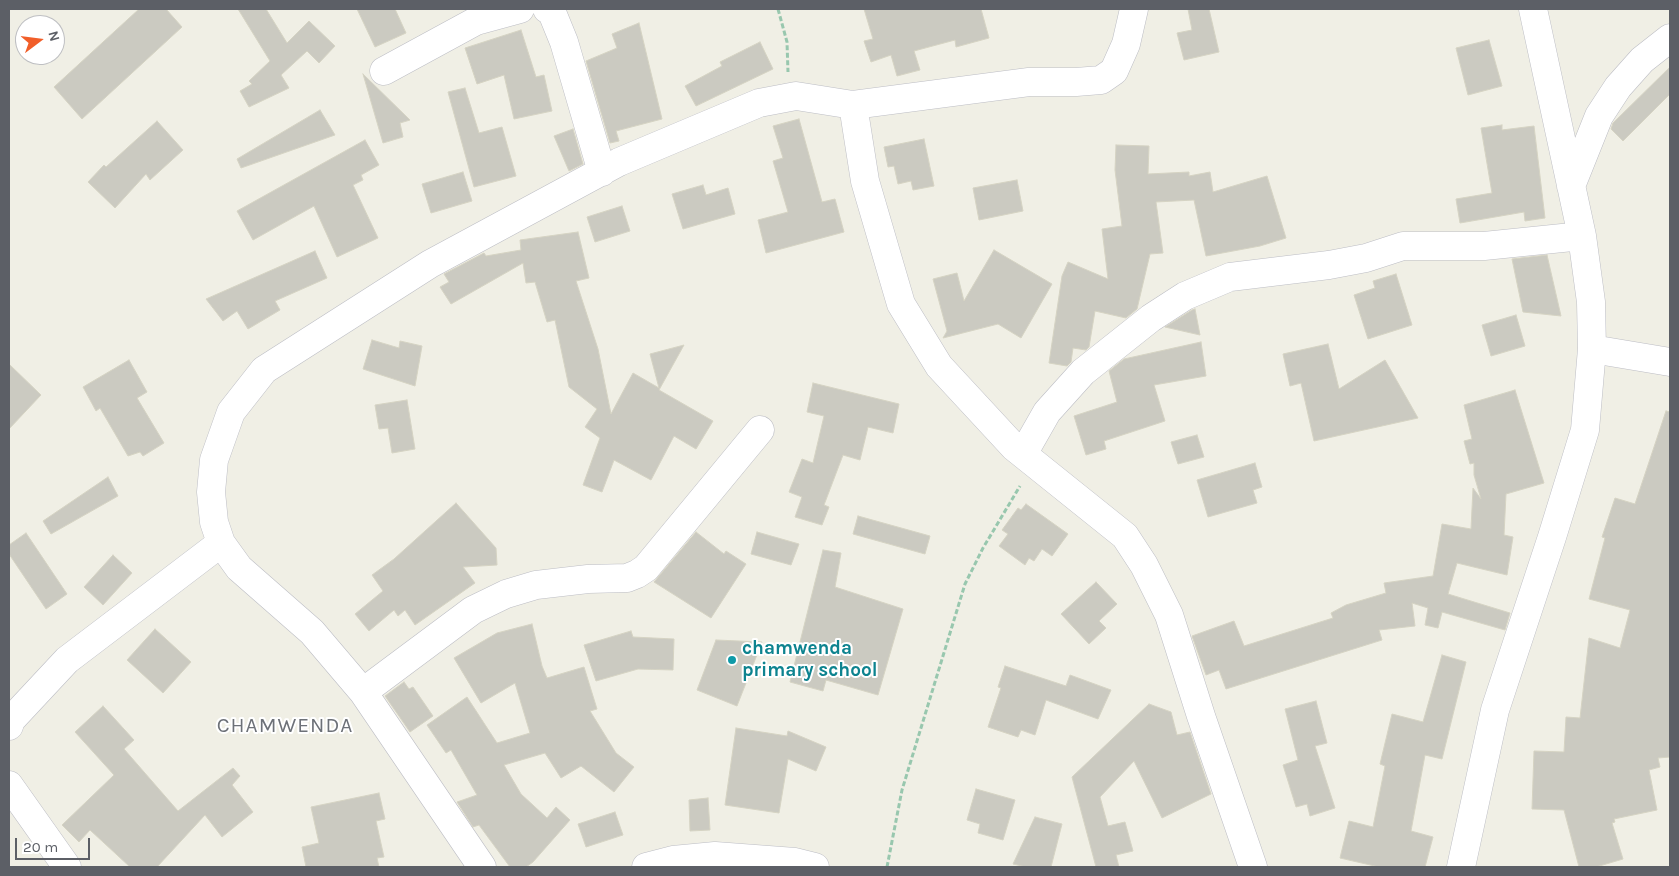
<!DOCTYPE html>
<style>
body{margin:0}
#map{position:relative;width:1679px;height:876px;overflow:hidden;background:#f0efe5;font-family:Karla,sans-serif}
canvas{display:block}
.frame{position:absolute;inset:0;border:10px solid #5c5f66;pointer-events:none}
.north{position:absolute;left:15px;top:15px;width:50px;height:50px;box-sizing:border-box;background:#fff;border:1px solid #bebfc2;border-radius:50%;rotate:75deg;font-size:14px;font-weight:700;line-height:20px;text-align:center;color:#5c5f66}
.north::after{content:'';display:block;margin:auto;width:18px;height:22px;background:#f15e29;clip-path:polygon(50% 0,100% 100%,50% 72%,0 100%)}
.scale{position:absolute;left:15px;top:838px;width:75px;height:22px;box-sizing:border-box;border:2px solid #5c5f66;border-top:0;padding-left:6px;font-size:15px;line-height:18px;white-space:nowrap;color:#5c5f66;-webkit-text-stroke:4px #fff;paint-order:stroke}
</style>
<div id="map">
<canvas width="1679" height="876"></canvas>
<div class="frame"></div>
<div class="north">N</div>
<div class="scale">20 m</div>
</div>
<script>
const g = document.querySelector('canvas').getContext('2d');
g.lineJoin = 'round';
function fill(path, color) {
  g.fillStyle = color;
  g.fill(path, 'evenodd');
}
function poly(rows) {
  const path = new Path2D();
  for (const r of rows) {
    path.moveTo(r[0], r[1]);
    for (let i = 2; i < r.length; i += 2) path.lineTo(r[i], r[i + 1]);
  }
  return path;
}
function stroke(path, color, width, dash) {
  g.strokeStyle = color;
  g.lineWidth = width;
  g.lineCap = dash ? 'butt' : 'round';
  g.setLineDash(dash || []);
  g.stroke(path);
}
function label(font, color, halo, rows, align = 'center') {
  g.font = font + ' Karla,sans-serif';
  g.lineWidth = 4;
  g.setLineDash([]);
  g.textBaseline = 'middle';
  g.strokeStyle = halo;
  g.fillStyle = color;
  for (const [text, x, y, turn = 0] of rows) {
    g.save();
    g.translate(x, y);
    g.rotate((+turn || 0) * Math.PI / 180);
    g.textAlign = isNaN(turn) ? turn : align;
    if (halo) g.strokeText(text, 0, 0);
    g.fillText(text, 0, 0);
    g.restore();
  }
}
const building = poly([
 [139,9,166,9,182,27,82,119,54,87,139,9],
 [238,9,266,9,287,43,309,21,335,46,319,63,307,51,281,75,289,88,249,107,240,91,252,84,249,81,270,61,238,9],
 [357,9,395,9,406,33,375,47,357,9],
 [864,9,981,9,989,38,956,47,955,40,914,51,920,70,897,76,891,55,871,62,864,41,873,39,864,9],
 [1188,9,1209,9,1219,52,1184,60,1177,33,1192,30,1188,9],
 [639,23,662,119,616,131,619,141,610,143,586,61,617,48,612,34,639,23],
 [521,30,536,77,544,75,552,111,514,119,504,75,477,84,465,48,521,30],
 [1489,40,1502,86,1468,95,1456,48,1489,40],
 [760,42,773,69,696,106,685,86,722,66,720,62,760,42],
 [1670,67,1670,94,1623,141,1611,129,1613,123,1670,67],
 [363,74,410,120,400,123,403,137,383,143,363,74],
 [465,88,479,133,502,127,516,176,474,187,448,92,465,88],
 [320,110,335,135,241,168,237,159,320,110],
 [799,119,822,202,835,199,844,232,766,253,758,220,788,212,773,161,783,158,773,126,799,119],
 [157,121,183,150,150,180,146,174,115,208,88,182,104,165,106,167,157,121],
 [1502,125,1502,130,1534,126,1545,218,1525,221,1524,212,1460,223,1456,199,1492,193,1481,128,1502,125],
 [573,129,583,164,569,171,554,136,573,129],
 [924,139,934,186,913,190,911,181,898,184,894,166,888,167,884,147,924,139],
 [365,140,379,165,361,175,363,180,353,185,378,238,337,257,314,206,253,240,237,211,365,140],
 [1116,145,1149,146,1148,174,1189,172,1189,176,1210,172,1213,192,1267,176,1286,238,1260,246,1206,256,1194,200,1156,202,1163,253,1150,254,1137,309,1126,318,1095,311,1089,347,1086,350,1073,348,1071,362,1067,366,1049,363,1062,276,1068,262,1108,279,1102,229,1122,226,1115,170,1116,145],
 [463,172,472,201,431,213,422,184,463,172],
 [1017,180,1023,211,979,220,973,188,1017,180],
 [703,185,706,195,728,188,735,214,683,229,672,194,703,185],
 [622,206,630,231,595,242,587,217,622,206],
 [578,232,589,278,576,281,598,349,611,414,633,373,659,388,650,354,684,345,659,390,713,421,696,449,674,436,651,480,614,460,602,492,583,485,600,438,585,427,597,409,569,387,555,320,547,322,535,282,526,283,523,263,451,304,440,287,449,282,444,274,484,253,486,256,521,250,520,240,578,232],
 [994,250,1052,284,1021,338,998,324,943,338,947,331,933,279,957,273,964,301,994,250],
 [315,251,327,278,275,301,280,310,248,329,237,311,223,321,206,299,315,251],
 [1547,255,1561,316,1523,312,1512,259,1547,255],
 [1396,274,1412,325,1368,339,1354,295,1375,288,1373,281,1396,274],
 [1195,309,1200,335,1165,327,1192,310,1195,309],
 [1516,315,1525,346,1491,356,1482,325,1516,315],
 [372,340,399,348,400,341,422,346,415,386,363,369,372,340],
 [1201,342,1206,376,1154,385,1165,421,1104,441,1106,449,1086,455,1074,416,1117,402,1109,371,1124,359,1201,342],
 [1328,344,1339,389,1385,360,1418,418,1314,441,1301,383,1290,386,1283,354,1328,344],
 [129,360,147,392,137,398,164,443,143,456,140,452,128,456,100,408,96,411,83,387,129,360],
 [9,364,41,395,9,429,9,364],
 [813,383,899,404,893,433,868,427,860,460,843,455,824,505,829,507,822,525,795,517,802,497,789,492,802,459,813,463,824,416,807,412,813,383],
 [1515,390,1544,483,1506,494,1504,535,1513,537,1507,575,1457,563,1448,594,1510,613,1505,630,1442,612,1438,628,1425,625,1428,608,1412,603,1415,626,1379,630,1382,640,1226,689,1219,670,1206,675,1192,636,1234,621,1244,646,1333,618,1331,613,1346,605,1386,593,1384,583,1433,576,1442,524,1471,529,1473,488,1481,499,1474,475,1474,463,1470,464,1464,441,1472,439,1464,405,1515,390],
 [407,400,415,449,392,453,388,428,379,429,375,405,407,400],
 [1666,411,1670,412,1670,757,1658,758,1660,767,1649,770,1657,810,1614,819,1615,822,1612,823,1623,859,1596,867,1579,867,1564,810,1532,809,1534,751,1564,752,1566,717,1580,718,1589,638,1620,648,1630,610,1589,599,1605,538,1602,537,1615,498,1635,504,1666,411],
 [1197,435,1204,457,1178,464,1171,442,1197,435],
 [1255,463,1262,487,1253,490,1257,503,1208,517,1197,480,1255,463],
 [108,477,118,496,51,534,43,521,108,477],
 [456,503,496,548,497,565,463,567,475,583,415,625,405,610,398,616,394,610,369,631,355,614,383,591,372,575,394,559,456,503],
 [1026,504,1068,534,1052,556,1042,549,1034,561,1029,558,1025,565,999,546,1008,534,1002,530,1018,508,1021,510,1026,504],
 [858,516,930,536,925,554,853,534,858,516],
 [696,532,724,554,726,551,746,564,711,618,654,582,696,532],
 [757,532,799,544,791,565,751,554,757,532],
 [26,533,67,594,46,609,9,554,9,545,26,533],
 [823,550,841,553,835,587,903,609,878,695,826,680,823,691,790,682,823,550],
 [113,555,132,573,103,605,84,587,113,555],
 [1096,582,1117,604,1099,621,1106,628,1089,644,1061,614,1096,582],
 [532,624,542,666,547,678,584,667,597,709,590,711,616,753,634,767,614,792,581,766,561,778,545,753,504,765,521,794,547,818,556,807,570,820,533,862,526,867,510,867,479,825,473,827,457,802,477,795,451,750,446,753,427,725,467,697,497,743,530,733,515,683,481,703,454,658,497,633,532,624],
 [155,629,191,662,163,693,127,660,155,629],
 [631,631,633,637,674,639,673,670,638,669,596,681,584,645,631,631],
 [716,640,762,642,737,706,697,690,716,640],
 [1442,655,1466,662,1442,759,1425,755,1411,831,1433,837,1425,867,1379,867,1340,858,1349,821,1373,827,1385,766,1380,764,1392,714,1423,722,1442,655],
 [1005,666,1066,686,1070,675,1111,690,1098,719,1046,700,1035,735,1021,730,1018,737,988,727,1001,688,998,687,1005,666],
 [404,682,409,689,413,687,433,716,410,732,385,696,404,682],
 [1316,701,1327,743,1315,746,1335,808,1310,816,1307,804,1296,807,1283,765,1298,760,1285,709,1316,701],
 [1149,704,1171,712,1177,735,1190,732,1211,794,1162,818,1134,761,1100,797,1108,826,1125,822,1133,851,1116,855,1119,867,1096,867,1072,777,1149,704],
 [103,706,134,740,124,749,178,811,233,768,240,776,232,785,253,812,222,837,205,815,157,867,130,867,90,830,79,842,62,825,114,775,75,732,103,706],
 [736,728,787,736,788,731,826,747,816,771,788,759,779,813,725,805,736,728],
 [976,789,1015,800,1003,840,978,833,980,824,967,820,976,789],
 [379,793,385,819,376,821,384,857,377,858,379,867,306,867,302,847,319,843,311,807,379,793],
 [708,798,710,830,690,831,689,800,708,798],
 [615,812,623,835,586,847,578,824,615,812],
 [1035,817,1062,824,1051,867,1026,867,1013,864,1035,817]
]);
fill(building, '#cbcac1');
stroke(building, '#d5d3c3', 1);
const minor = poly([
 [547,9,551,10,564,42,602,172],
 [384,71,476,21,520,9],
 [853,105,865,181,901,304,939,366,1014,447,1125,536,1144,565,1169,615,1201,716,1253,867],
 [1571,186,1599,116,1618,87,1642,60,1670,38],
 [1592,349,1670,362],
 [1023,454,1047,412,1083,372,1151,318,1185,296,1230,277,1329,265,1366,258,1403,246,1484,246,1582,236],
 [363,692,473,610,506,594,536,585,588,579,627,578,637,574,646,568,760,430],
 [9,726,11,720,67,660,221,543],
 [9,785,67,867],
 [482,867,363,692,312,632,239,568,221,543,214,522,211,492,214,460,231,412,264,370,430,264,619,162,759,103,796,96,853,105,1029,82,1076,82,1101,80,1114,71,1126,44,1134,9],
 [646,867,673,860,715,856,795,862,815,867],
 [1461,867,1495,710,1552,537,1585,430,1592,349,1591,302,1582,236,1533,9]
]);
stroke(minor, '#bcbdc4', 29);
stroke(poly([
 [778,9,787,42,788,72],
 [887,867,902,790,965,584,983,548,1020,486]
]), '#98c7ae', 3, [5, 2.5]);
stroke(minor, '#fff', 28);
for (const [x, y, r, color] of [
 [732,660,5,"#0f9aa8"]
]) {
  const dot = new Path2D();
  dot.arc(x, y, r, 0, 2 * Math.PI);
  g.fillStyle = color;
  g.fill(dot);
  stroke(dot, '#fff', 2);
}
label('bold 19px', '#0d838f', '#fff', [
 ["chamwenda",742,649],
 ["primary school",742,671]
], 'left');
g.letterSpacing = '1px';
label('21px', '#6d7178', '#fff', [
 ["CHAMWENDA",285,726]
]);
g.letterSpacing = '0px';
</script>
